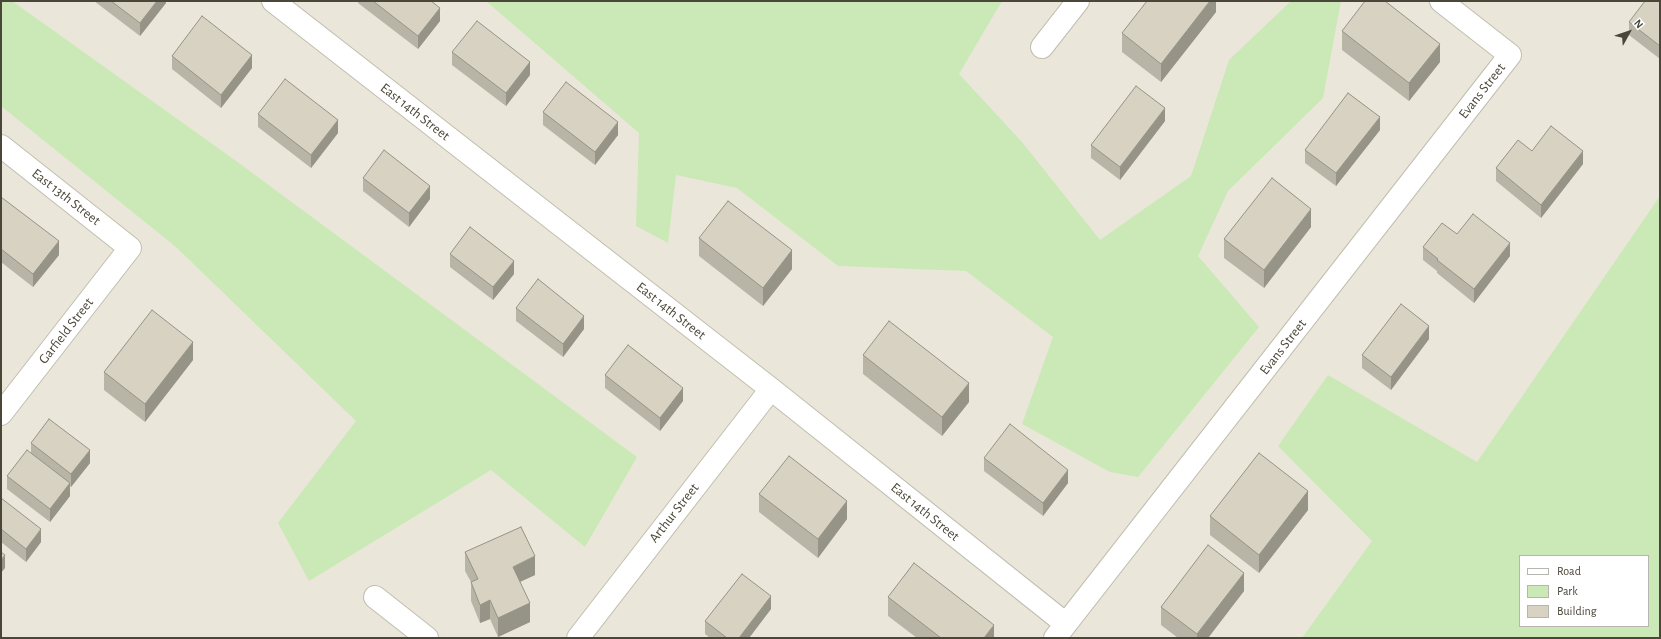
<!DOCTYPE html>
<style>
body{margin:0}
#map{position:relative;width:1661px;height:639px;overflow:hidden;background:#f6f4ec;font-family:"Alegreya Sans",sans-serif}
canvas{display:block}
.frame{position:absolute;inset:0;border:2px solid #4a4639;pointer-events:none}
.legend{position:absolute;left:1519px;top:555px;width:130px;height:72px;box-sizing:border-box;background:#fff;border:1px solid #b7b5b0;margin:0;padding:5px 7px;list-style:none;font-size:12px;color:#4a4639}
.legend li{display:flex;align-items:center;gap:8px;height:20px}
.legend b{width:20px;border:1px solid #b7b5b0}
.north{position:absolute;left:1609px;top:12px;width:40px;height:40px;-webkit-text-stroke:3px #fff;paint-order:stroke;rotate:50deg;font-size:11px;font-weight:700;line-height:16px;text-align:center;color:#4a4639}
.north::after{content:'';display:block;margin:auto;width:14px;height:18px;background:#4a4639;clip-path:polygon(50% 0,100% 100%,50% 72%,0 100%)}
</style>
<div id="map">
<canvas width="1661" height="639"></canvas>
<div class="frame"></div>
<ul class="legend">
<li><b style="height:5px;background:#fff"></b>Road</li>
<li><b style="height:11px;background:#cae9b6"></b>Park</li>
<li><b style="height:11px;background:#d7d2c1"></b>Building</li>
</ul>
<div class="north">N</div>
</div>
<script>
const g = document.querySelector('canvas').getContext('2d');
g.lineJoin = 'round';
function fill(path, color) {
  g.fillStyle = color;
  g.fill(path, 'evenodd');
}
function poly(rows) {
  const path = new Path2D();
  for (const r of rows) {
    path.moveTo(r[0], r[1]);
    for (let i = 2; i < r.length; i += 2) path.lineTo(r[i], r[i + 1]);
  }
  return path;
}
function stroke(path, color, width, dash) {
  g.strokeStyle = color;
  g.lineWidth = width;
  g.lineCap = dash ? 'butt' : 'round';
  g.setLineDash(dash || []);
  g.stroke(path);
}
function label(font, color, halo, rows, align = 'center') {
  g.font = font + ' "Alegreya Sans",sans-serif';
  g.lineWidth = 4;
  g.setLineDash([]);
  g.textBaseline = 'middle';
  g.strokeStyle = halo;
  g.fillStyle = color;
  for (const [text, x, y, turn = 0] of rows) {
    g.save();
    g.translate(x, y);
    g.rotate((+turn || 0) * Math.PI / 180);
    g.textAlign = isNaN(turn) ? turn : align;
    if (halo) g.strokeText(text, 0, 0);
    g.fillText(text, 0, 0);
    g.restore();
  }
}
fill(poly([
 [1,1,1660,1,1660,402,1436,638,1,638]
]), '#eae7da');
fill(poly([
 [1,1,12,1,232,158,637,457,585,547,491,470,309,581,278,523,356,421,176,247,1,106],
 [486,1,1002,1,959,74,1022,142,1100,240,1191,176,1229,60,1291,1,1341,1,1323,98,1228,191,1198,256,1259,327,1138,477,1110,472,1022,424,1053,337,966,271,838,266,737,188,676,175,668,243,636,226,639,133],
 [1660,196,1660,638,1302,638,1372,541,1278,446,1328,375,1477,462],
 [1520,556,1648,556,1648,626,1520,626]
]), '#cae9b6');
const minor = poly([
 [273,1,771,389,1066,624],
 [1042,47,1078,1],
 [1,146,130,248,1,414],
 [375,597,427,638],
 [578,638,771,389],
 [1055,638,1510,55,1441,1]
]);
stroke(minor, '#c1beae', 24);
stroke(minor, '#fff', 22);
fill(poly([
 [94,1,166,1,166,3,140,36],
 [358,1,431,1,440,21,418,49,358,3],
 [1216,1,1216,12,1161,82,1122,52,1122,33],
 [1660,1,1660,59,1629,35,1629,22],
 [1342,31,1440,62,1409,101,1342,50],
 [452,52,530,75,506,106,452,65],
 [172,56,252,68,221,108,172,69],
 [543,112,618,135,595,165,543,125],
 [258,114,338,133,311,168,258,127],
 [1165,121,1120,180,1091,158,1091,145],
 [1380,130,1336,186,1305,163,1305,150],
 [1532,151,1583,164,1541,218,1496,181,1496,168],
 [363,178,430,199,409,227,363,191],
 [1,197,59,255,33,287,1,262],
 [1311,227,1264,288,1224,258,1224,239],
 [1457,234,1510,256,1474,303,1437,273,1437,271,1423,260,1423,247],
 [699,238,792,269,763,306,699,256],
 [450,254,514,274,493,300,450,267],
 [516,308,584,329,563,357,516,321],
 [1429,339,1391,390,1362,368,1362,355],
 [863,355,969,402,942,436,863,374],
 [193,360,145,422,104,390,104,372],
 [605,375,683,401,660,431,605,388],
 [31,443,90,463,71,487,70,486,70,496,50,522,7,489,7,476,31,453],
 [984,458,1068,483,1043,516,984,471],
 [759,494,847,519,818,558,759,512],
 [1,498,41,542,26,562,1,542],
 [1308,510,1259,573,1210,535,1210,516],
 [465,552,535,575,520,582,530,622,498,637,490,619,480,623,471,601,471,582,465,571],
 [1244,591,1208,638,1178,638,1161,625,1161,607],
 [888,597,994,638,917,638,888,616],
 [771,609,749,638,710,638,705,634,705,621]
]), '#b9b5a6');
fill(poly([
 [157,1,166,1,166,3,140,36,140,23],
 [1210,1,1216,1,1216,12,1161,82,1161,64],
 [440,8,440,21,418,49,418,36],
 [1440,44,1440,62,1409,101,1409,83],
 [252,55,252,68,221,108,221,95],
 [530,62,530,75,506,106,506,93],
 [1165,108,1165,121,1120,180,1120,167],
 [1380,117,1380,130,1336,186,1336,173],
 [338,120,338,133,311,168,311,155],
 [618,122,618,135,595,165,595,152],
 [1583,151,1583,164,1541,218,1541,205],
 [430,186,430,199,409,227,409,213],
 [1311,209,1311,227,1264,288,1264,270],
 [59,241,59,255,33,287,33,274],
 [1510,243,1510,256,1474,303,1474,289],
 [792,250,792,269,763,306,763,288],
 [514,261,514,274,493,300,493,287],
 [584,316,584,329,563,357,563,344],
 [1429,326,1429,339,1391,390,1391,377],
 [193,342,193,360,145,422,145,404],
 [969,383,969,402,942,436,942,417],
 [683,388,683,401,660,431,660,418],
 [90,450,90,463,71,487,71,474],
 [1068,470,1068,483,1043,516,1043,503],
 [70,483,70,496,50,522,50,509],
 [1308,491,1308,510,1259,573,1259,555],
 [847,501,847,519,818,558,818,539],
 [41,529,41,542,26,562,26,549],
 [5,555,5,568,1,573,1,560],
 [535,556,535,575,513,585,513,567],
 [1244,573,1244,591,1208,638,1197,638,1197,634],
 [771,596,771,609,749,638,739,638],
 [490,600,490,619,480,623,480,605],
 [530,603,530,622,498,637,498,618],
 [994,625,994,638,984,638]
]), '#969387');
const building = poly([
 [111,1,157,1,140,23,111,1],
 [373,1,431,1,440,8,418,36,373,1],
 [1147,1,1210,1,1161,64,1122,33,1147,1],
 [1365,1,1385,1,1440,44,1409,83,1342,31,1365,1],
 [1645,1,1660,1,1660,46,1629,22,1645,1],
 [202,16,252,55,221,95,172,56,202,16],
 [477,21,530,62,506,93,452,52,477,21],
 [285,79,338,120,311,155,258,114,285,79],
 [566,82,618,122,595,152,543,112,566,82],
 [1136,86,1165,108,1120,167,1091,145,1136,86],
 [1348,93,1380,117,1336,173,1305,150,1348,93],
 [1551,126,1583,151,1541,205,1496,168,1518,140,1532,151,1551,126],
 [384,150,430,186,409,213,363,178,384,150],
 [1272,178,1311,209,1264,270,1224,239,1272,178],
 [1,197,59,241,33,274,1,249,1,197],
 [728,201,792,250,763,288,699,238,728,201],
 [1473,214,1510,243,1474,289,1437,260,1438,259,1423,247,1442,223,1457,234,1473,214],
 [470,227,514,261,493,287,450,254,470,227],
 [538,279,584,316,563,344,516,308,538,279],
 [1401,304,1429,326,1391,377,1362,355,1401,304],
 [152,310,193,342,145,404,104,372,152,310],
 [889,321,969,383,942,417,863,355,889,321],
 [628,345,683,388,660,418,605,375,628,345],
 [49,419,90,450,71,474,31,443,49,419],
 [1010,424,1068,470,1043,503,984,458,1010,424],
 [27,450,70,483,50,509,7,476,27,450],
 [1259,453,1308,491,1259,555,1210,516,1259,453],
 [789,456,847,501,818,539,759,494,789,456],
 [1,498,41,529,26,549,1,529,1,498],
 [521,527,535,556,513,567,530,603,498,618,490,600,480,605,471,582,478,579,465,552,521,527],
 [1208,545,1244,573,1197,634,1161,607,1208,545],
 [1,552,5,555,1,560,1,552],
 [914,563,994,625,984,638,941,638,888,597,914,563],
 [742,574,771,596,739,638,727,638,705,621,742,574]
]);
fill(building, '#d7d2c1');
stroke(building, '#969387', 1);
label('14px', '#4a4639', '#fff', [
 ["Evans Street",1482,91,-52],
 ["East 14th Street",415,112,38],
 ["East 13th Street",66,197,38],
 ["East 14th Street",671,311,38],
 ["Garfield Street",66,331,-52],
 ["Evans Street",1283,347,-52],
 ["East 14th Street",925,512,39],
 ["Arthur Street",674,513,-52]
]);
</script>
